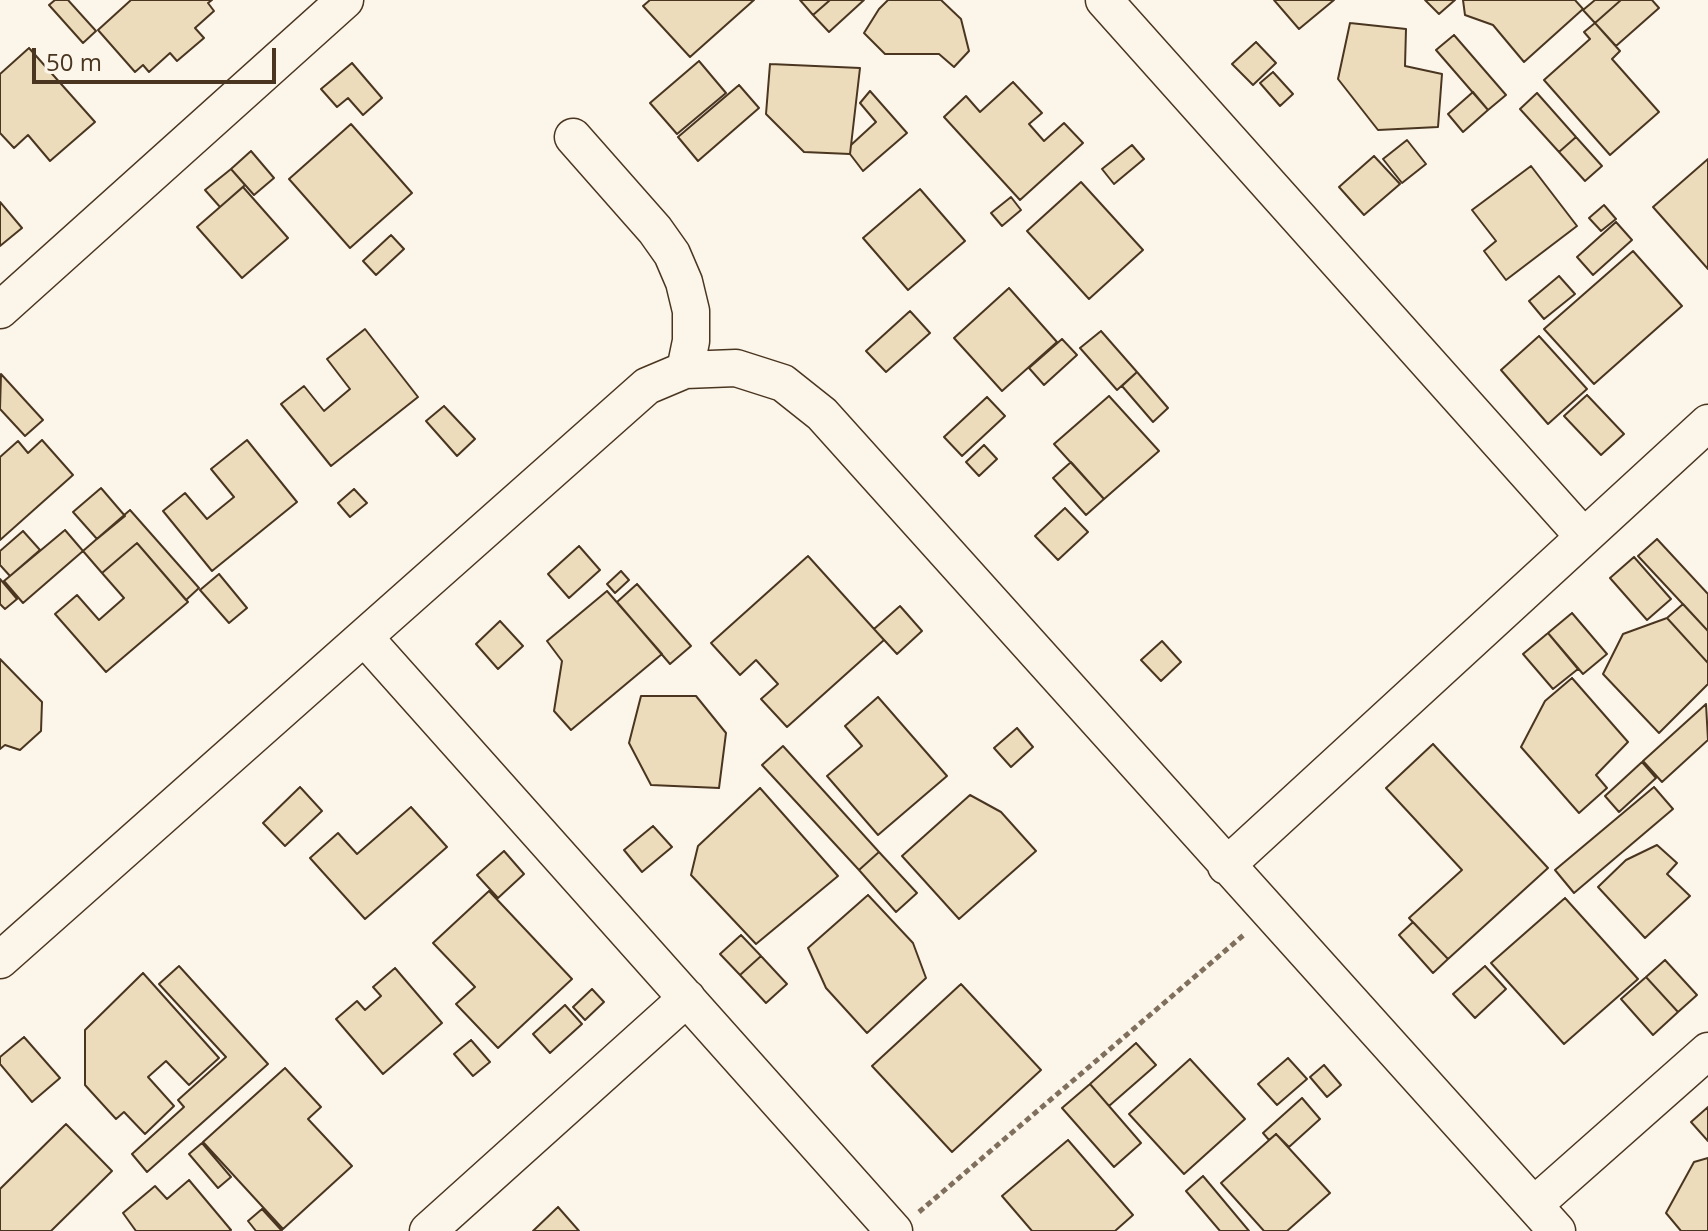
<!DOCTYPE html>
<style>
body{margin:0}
#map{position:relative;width:1708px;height:1231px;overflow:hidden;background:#fbf6e9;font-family:"Open Sans",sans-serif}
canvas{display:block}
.scale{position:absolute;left:32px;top:48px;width:244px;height:36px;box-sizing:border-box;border:4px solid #4a3520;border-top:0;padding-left:10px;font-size:24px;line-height:28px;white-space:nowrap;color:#4a3520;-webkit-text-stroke:6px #fbf6e9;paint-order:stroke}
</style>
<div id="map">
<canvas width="1708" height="1231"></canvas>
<div class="scale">50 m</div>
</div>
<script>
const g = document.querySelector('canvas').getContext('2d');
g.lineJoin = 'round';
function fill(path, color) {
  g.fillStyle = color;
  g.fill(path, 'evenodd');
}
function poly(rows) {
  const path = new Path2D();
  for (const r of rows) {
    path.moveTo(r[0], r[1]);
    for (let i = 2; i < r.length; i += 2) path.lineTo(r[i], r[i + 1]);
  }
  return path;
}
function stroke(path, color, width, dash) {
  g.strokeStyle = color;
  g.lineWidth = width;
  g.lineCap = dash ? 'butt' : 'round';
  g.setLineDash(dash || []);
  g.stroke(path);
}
const building = poly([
 [55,0,68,0,96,31,83,43,49,5,55,0],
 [131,0,212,0,208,3,214,11,195,28,204,38,177,61,170,53,149,72,143,65,135,72,98,30,131,0],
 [650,0,754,0,690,57,643,6,650,0],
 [800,0,828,0,829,1,813,15,800,0],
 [864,0,829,32,813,15,830,0,864,0],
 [888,0,941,0,961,19,969,51,954,67,939,54,885,54,864,33,879,9,888,0],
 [1274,0,1334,0,1299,29,1274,0],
 [1425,0,1455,0,1439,14,1425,0],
 [1463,0,1575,0,1583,9,1524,62,1493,25,1465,15,1463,0],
 [1595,0,1621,0,1595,23,1583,10,1595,0],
 [1621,0,1652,0,1659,8,1616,46,1595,23,1621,0],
 [1350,23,1406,29,1405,66,1442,74,1438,127,1378,130,1338,79,1350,23],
 [1595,23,1620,51,1612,59,1659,112,1610,155,1544,80,1590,39,1584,32,1595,23],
 [1454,35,1506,95,1488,110,1436,50,1454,35],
 [1256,42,1276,63,1253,85,1232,64,1256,42],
 [29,48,95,122,50,161,28,135,14,148,0,133,0,74,29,48],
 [699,61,726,93,677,134,650,103,699,61],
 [352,63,382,98,363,115,348,98,337,107,321,89,352,63],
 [770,64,860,68,850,154,804,152,766,114,770,64],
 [1273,72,1293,94,1280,106,1260,83,1273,72],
 [1013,82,1042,113,1029,124,1044,141,1064,123,1083,143,1020,200,944,117,966,96,980,112,1013,82],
 [739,85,759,108,698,161,678,137,739,85],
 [870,91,907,133,863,171,850,154,851,145,876,122,860,103,870,91],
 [1473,92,1488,110,1463,132,1448,114,1473,92],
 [1537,93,1576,137,1559,152,1520,109,1537,93],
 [351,124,412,193,350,248,289,179,351,124],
 [1576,137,1602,166,1585,181,1559,152,1576,137],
 [1407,140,1426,164,1402,183,1383,159,1407,140],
 [1132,145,1144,159,1114,184,1102,169,1132,145],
 [251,151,274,178,254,195,231,169,251,151],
 [1374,156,1400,184,1364,215,1339,187,1374,156],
 [1708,159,1708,269,1653,207,1708,159],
 [1531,166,1577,226,1506,280,1484,251,1496,241,1472,210,1531,166],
 [231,169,245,185,220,207,205,190,231,169],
 [1081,182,1143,250,1089,299,1027,231,1081,182],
 [243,187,288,238,242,278,197,227,243,187],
 [920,189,965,241,908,290,863,238,920,189],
 [1011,197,1021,210,1002,226,991,213,1011,197],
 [0,202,22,228,0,246,0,202],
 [1604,205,1616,219,1601,231,1589,218,1604,205],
 [1616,222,1632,240,1593,275,1577,257,1616,222],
 [391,235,404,249,376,275,363,261,391,235],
 [1633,251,1682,306,1594,384,1544,329,1633,251],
 [1559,276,1575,294,1544,319,1529,301,1559,276],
 [1009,288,1057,342,1002,391,954,338,1009,288],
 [910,311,930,333,886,372,866,351,910,311],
 [365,329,418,397,331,466,281,404,304,386,324,411,350,389,327,359,365,329],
 [1101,331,1137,372,1117,390,1080,348,1101,331],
 [1539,336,1587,389,1548,424,1501,370,1539,336],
 [1062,339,1077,355,1044,385,1029,368,1062,339],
 [1137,372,1168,408,1153,422,1122,386,1137,372],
 [1,374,43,420,25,436,0,409,1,374],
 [1587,395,1624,434,1601,455,1564,416,1587,395],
 [1109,396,1159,451,1104,499,1054,444,1109,396],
 [987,397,1005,416,962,456,944,437,987,397],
 [444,406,475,439,457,456,426,421,444,406],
 [42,440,73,475,0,540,0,457,18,441,28,453,42,440],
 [247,440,297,502,212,571,163,511,185,493,207,519,234,497,211,469,247,440],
 [984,445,997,459,979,476,966,462,984,445],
 [1071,462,1104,499,1086,515,1053,478,1071,462],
 [101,488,125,516,97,539,73,512,101,488],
 [354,489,367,503,350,517,338,503,354,489],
 [1065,508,1088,532,1058,560,1035,536,1065,508],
 [130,510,199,588,186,600,137,543,102,573,83,551,130,510],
 [65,530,83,551,23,603,4,581,65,530],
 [23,531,40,550,10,576,0,565,0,551,23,531],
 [1657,539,1708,594,1708,631,1638,556,1657,539],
 [137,543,188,602,106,672,55,614,77,595,99,620,124,598,102,573,137,543],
 [579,546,600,570,569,598,548,574,579,546],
 [808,556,884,640,787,727,761,699,778,684,756,660,740,675,711,643,808,556],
 [1634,557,1671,599,1647,620,1610,578,1634,557],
 [621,571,629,580,615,593,607,584,621,571],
 [219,574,247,608,229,623,200,590,219,574],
 [0,579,17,599,5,609,0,604,0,579],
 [637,584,691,646,670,664,617,602,637,584],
 [607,591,662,654,571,730,554,711,562,661,547,641,607,591],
 [1683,604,1708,631,1708,663,1667,618,1683,604],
 [900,606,922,631,897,654,874,629,900,606],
 [1572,613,1607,654,1583,674,1548,633,1572,613],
 [1667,618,1708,663,1708,684,1659,733,1603,674,1623,634,1667,618],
 [500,621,523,646,498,669,476,644,500,621],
 [1548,633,1578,669,1553,689,1523,654,1548,633],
 [1162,641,1181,662,1161,681,1141,660,1162,641],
 [0,659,42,702,41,731,20,750,5,745,0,749,0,659],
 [1572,678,1628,742,1596,775,1607,788,1579,813,1521,747,1545,701,1572,678],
 [641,696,696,696,726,733,719,788,651,785,629,743,641,696],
 [878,697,947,776,878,835,827,776,862,746,845,726,878,697],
 [1706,704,1708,740,1662,782,1643,761,1706,704],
 [1017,728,1033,747,1011,767,994,748,1017,728],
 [1433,744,1548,868,1448,959,1409,918,1462,870,1386,788,1433,744],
 [783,746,879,852,859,870,762,765,783,746],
 [1642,762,1656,778,1619,812,1605,796,1642,762],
 [300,787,322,811,285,846,263,823,300,787],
 [1654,787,1673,809,1574,893,1555,870,1654,787],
 [760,788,838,876,756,944,691,875,698,846,760,788],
 [970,795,1001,812,1036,851,959,919,902,856,970,795],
 [411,807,447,847,365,919,310,858,338,833,357,854,411,807],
 [653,826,672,847,642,872,624,850,653,826],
 [1657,845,1677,863,1667,874,1690,896,1645,938,1598,887,1626,860,1657,845],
 [504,851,524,874,498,898,477,875,504,851],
 [879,852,917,893,896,912,859,870,879,852],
 [489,891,572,979,498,1048,456,1004,475,987,433,943,489,891],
 [868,895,913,943,926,978,867,1033,826,988,808,948,868,895],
 [1565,898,1638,979,1564,1044,1491,963,1565,898],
 [1413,922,1448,959,1433,973,1399,935,1413,922],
 [741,935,761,956,740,975,720,954,741,935],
 [761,956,787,984,766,1003,740,975,761,956],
 [1665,960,1697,995,1678,1012,1646,977,1665,960],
 [179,966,268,1064,147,1172,132,1154,184,1107,178,1100,226,1057,159,984,179,966],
 [1485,966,1506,989,1475,1018,1453,994,1485,966],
 [395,968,442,1023,383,1074,336,1019,357,1001,365,1010,381,996,373,987,395,968],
 [143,973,219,1058,189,1085,166,1061,148,1077,174,1106,145,1134,124,1112,116,1119,85,1085,85,1030,143,973],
 [1646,977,1678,1012,1653,1035,1621,999,1646,977],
 [961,984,1041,1070,952,1152,872,1066,961,984],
 [592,989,604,1002,585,1020,573,1007,592,989],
 [565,1005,582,1024,550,1053,533,1034,565,1005],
 [24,1037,60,1078,32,1102,0,1064,0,1057,24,1037],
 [471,1040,490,1062,473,1076,454,1054,471,1040],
 [1136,1043,1156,1065,1109,1106,1090,1084,1136,1043],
 [1288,1058,1307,1079,1277,1105,1258,1084,1288,1058],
 [1190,1059,1245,1119,1184,1174,1129,1114,1190,1059],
 [1324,1065,1341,1085,1327,1097,1310,1077,1324,1065],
 [285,1068,321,1107,308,1119,352,1166,283,1229,203,1142,285,1068],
 [1090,1084,1141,1143,1114,1167,1062,1108,1090,1084],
 [1302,1098,1320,1119,1289,1147,1276,1134,1269,1140,1263,1133,1302,1098],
 [1708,1107,1708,1141,1691,1122,1708,1107],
 [66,1124,112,1171,51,1231,0,1231,0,1189,66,1124],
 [1276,1134,1330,1193,1287,1231,1264,1231,1221,1183,1276,1134],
 [1068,1140,1133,1215,1115,1231,1032,1231,1002,1196,1068,1140],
 [202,1143,231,1177,218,1188,189,1154,202,1143],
 [1708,1158,1708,1231,1681,1231,1666,1213,1694,1162,1708,1158],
 [1203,1176,1249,1231,1220,1231,1186,1191,1203,1176],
 [189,1180,231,1230,229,1231,136,1231,123,1213,155,1186,167,1199,189,1180],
 [558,1207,579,1231,533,1231,558,1207],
 [262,1209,282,1231,256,1231,248,1221,262,1209]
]);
fill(building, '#ecdcbc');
stroke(building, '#4a3520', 2);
const minor = poly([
 [1104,0,1584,537],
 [573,137,655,230,672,254,684,282,691,311,691,341,685,370],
 [0,310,345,0],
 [365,638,894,1231],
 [1226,866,1708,423],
 [0,960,647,386,685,370,736,368,783,383,822,414,1557,1231],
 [1534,1205,1708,1051],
 [428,1231,687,998]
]);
stroke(minor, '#4a3520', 39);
stroke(poly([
 [919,1212,1246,933]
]), '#7f6f5c', 5, [6, 4]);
stroke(minor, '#fbf6e9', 36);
</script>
